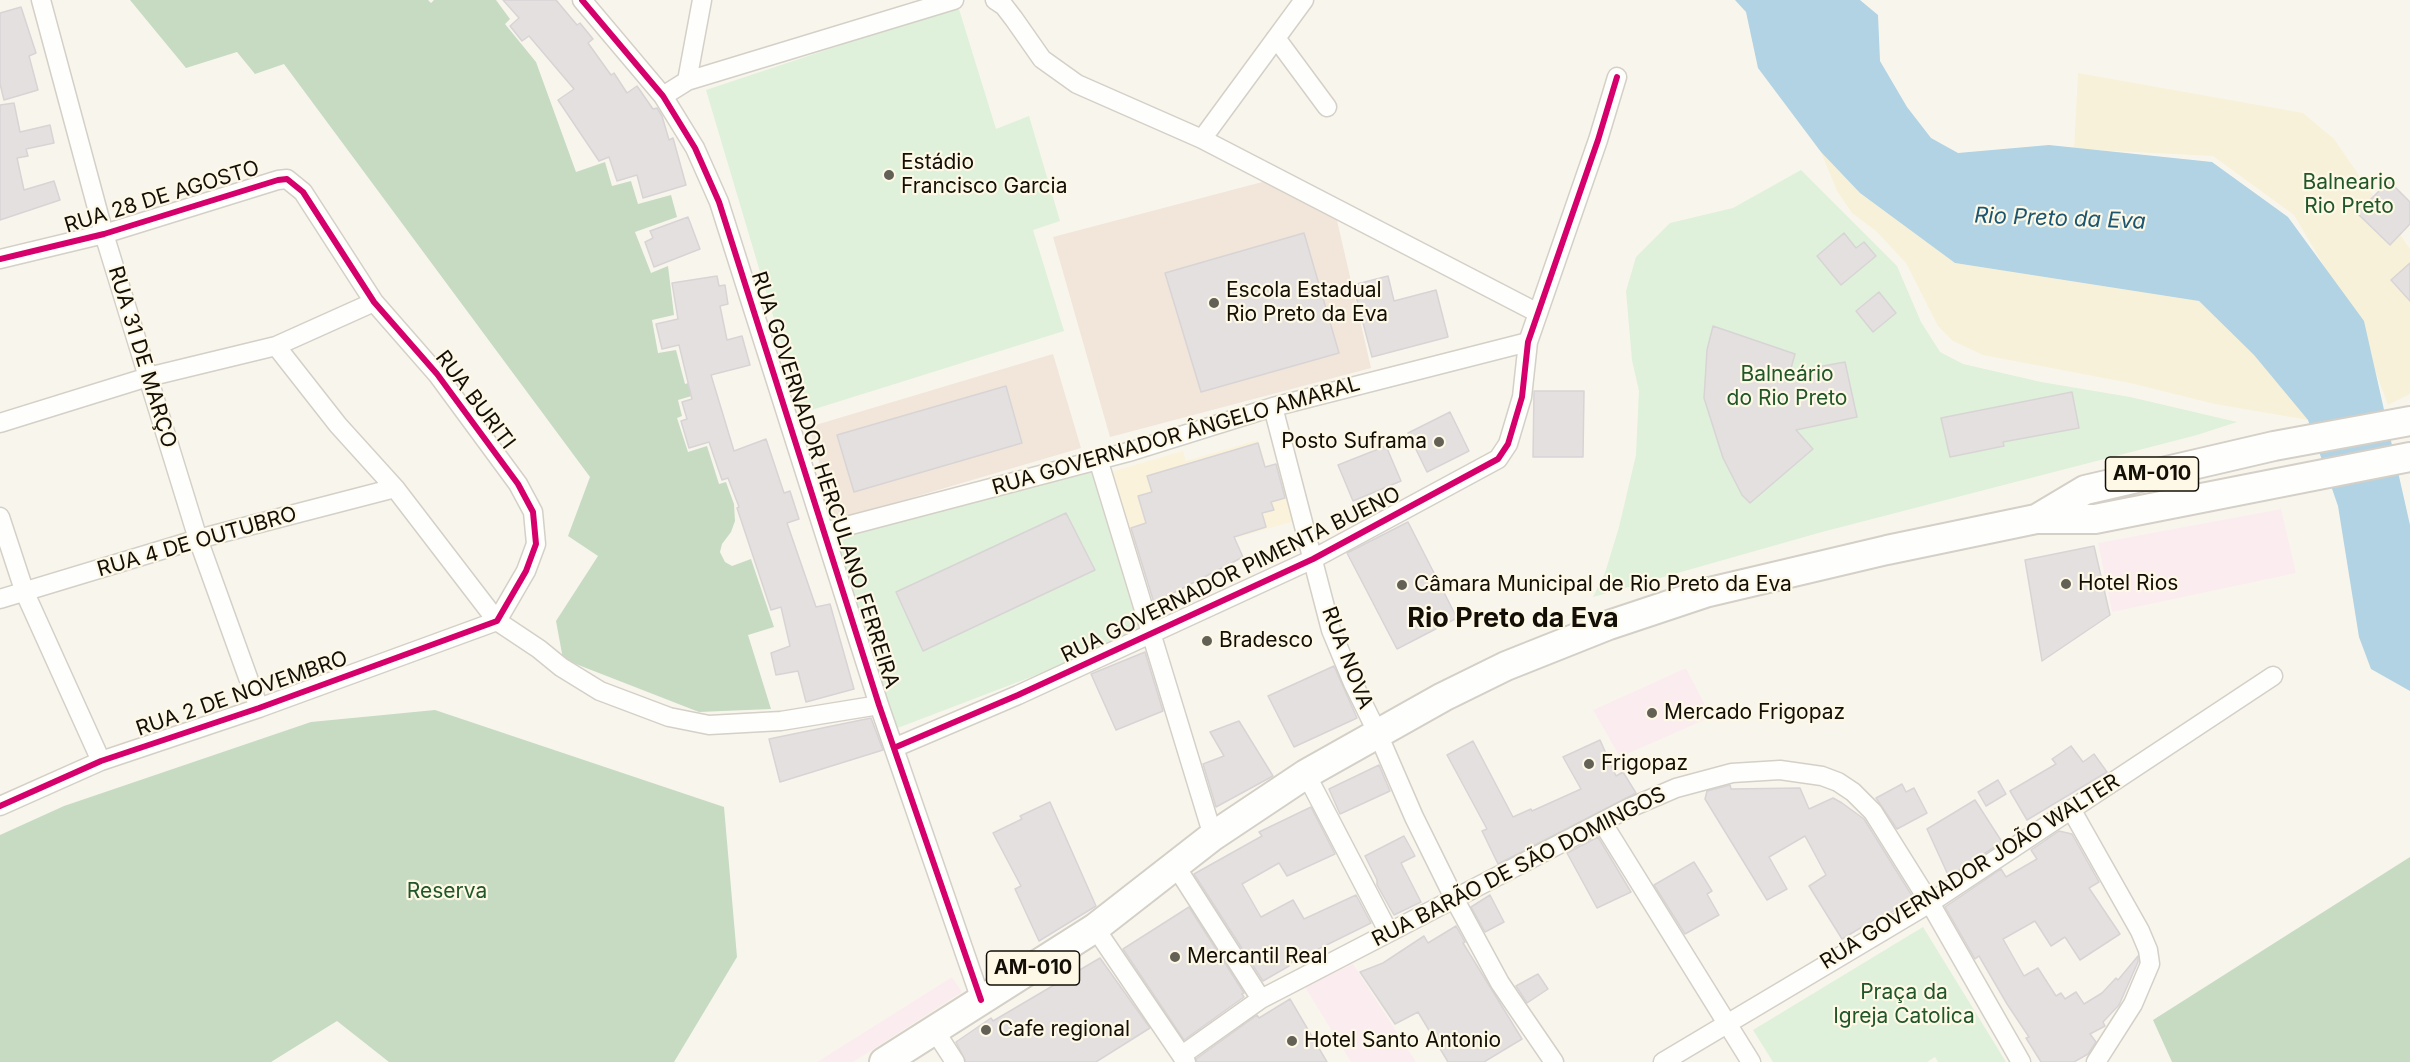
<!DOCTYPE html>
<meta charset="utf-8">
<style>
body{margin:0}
canvas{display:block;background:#f8f5ec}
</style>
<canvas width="2410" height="1062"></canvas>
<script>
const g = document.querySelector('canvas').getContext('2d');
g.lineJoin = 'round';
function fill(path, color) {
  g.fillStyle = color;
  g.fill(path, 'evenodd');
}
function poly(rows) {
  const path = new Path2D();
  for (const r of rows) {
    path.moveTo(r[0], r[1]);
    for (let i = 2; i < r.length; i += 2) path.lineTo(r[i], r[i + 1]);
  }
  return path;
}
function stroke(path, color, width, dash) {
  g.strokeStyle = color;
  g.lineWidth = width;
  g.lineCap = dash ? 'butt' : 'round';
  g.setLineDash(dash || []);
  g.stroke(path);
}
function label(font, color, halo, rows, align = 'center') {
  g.font = font + ' Inter,sans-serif';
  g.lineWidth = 4.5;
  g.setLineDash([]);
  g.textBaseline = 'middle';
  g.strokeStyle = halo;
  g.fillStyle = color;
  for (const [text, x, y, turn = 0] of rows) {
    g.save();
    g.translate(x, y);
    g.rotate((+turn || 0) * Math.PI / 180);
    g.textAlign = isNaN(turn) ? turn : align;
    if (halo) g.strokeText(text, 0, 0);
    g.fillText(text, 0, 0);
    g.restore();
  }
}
fill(poly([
 [2281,509,2296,573,2112,612,2098,543],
 [1686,668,1711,717,1620,757,1593,710],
 [1353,964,1392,1025,1416,1062,1351,1062,1305,987],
 [952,977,962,992,853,1062,817,1062]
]), '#fbedef');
fill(poly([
 [1258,440,1266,466,1281,462,1298,520,1138,566,1111,472,1183,451,1186,461]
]), '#faf2da');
fill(poly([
 [1270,180,1336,216,1371,368,1110,437,1053,237],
 [1053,354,1081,448,836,520,809,427]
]), '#f1e6d9');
fill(poly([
 [958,6,996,129,1029,116,1060,221,1033,230,1064,331,802,413,706,90],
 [1801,170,1897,266,1921,322,1940,352,1963,364,2041,382,2130,397,2237,422,2197,435,1822,532,1593,597,1605,573,1619,527,1636,455,1639,391,1632,360,1626,291,1636,257,1670,223,1733,208],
 [1089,464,1141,635,895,729,833,539],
 [1923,927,2006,1062,1938,1062,1935,1057,1927,1062,1773,1062,1753,1030]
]), '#dff1da');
fill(poly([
 [130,0,428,0,431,3,434,0,496,0,510,19,505,24,536,62,576,172,605,162,612,186,631,181,638,204,671,195,677,217,635,232,651,273,668,266,674,315,652,320,658,353,676,350,685,384,698,380,702,393,678,400,682,416,677,418,688,452,707,446,719,484,726,482,734,504,735,521,731,532,722,544,720,552,725,562,732,566,751,559,774,627,748,635,771,709,699,712,563,659,556,621,598,556,568,536,590,477,284,64,255,74,237,52,186,68],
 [435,710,724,807,737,957,674,1062,389,1062,337,1021,271,1062,0,1062,0,835,64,806,311,722],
 [2410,857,2410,1062,2172,1062,2153,1020]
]), '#c7dbc3');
fill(poly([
 [2078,73,2303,113,2334,139,2410,249,2410,394,2388,405,2357,322,2294,215,2213,156,2074,149],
 [1821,152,1860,193,1955,263,2199,301,2254,355,2308,420,2215,404,2130,383,1983,355,1953,341,1938,326,1906,263,1876,231,1852,213,1837,191]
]), '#f8f1d9');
fill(poly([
 [1735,0,1860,0,1878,15,1880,61,1907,107,1931,138,1958,153,2049,145,2212,162,2288,217,2364,321,2410,525,2410,691,2371,669,2359,637,2338,506,2308,420,2254,355,2199,301,1955,263,1860,193,1821,152,1758,68,1746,12]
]), '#b1d3e3');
const building = poly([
 [503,0,556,0,577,25,580,23,593,39,588,43,611,75,614,73,627,93,637,86,653,109,657,108,662,116,669,140,673,138,686,185,643,198,637,175,617,181,609,157,599,161,558,100,574,89,529,36,522,41,510,26,519,18,503,0],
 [21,7,36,53,29,56,38,90,4,100,0,84,0,13,21,7],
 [14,103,20,132,50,125,54,143,26,149,28,156,17,158,24,190,54,181,60,200,0,220,0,105,14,103],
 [2389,181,2410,202,2410,224,2390,245,2357,213,2389,181],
 [688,217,700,249,654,267,645,242,653,238,650,231,688,217],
 [1304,233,1339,353,1201,392,1165,273,1304,233],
 [1844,233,1856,248,1864,242,1876,256,1841,285,1817,256,1844,233],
 [2410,263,2410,301,2391,280,2410,263],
 [717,276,719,286,725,285,728,304,720,306,727,340,742,336,750,365,711,375,734,451,766,439,784,493,790,491,799,519,787,523,816,607,830,604,854,689,806,702,798,671,776,675,771,653,790,646,781,607,771,610,737,508,739,507,728,478,722,480,709,442,689,448,681,421,687,419,682,402,692,399,679,345,662,349,656,324,678,319,672,283,717,276],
 [1388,276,1394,301,1436,290,1448,337,1372,357,1353,285,1388,276],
 [1879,292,1896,313,1873,332,1856,311,1879,292],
 [1713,326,1795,354,1790,372,1845,362,1857,417,1796,430,1813,449,1750,503,1742,495,1723,458,1704,398,1707,350,1713,326],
 [1006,386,1022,443,854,492,837,435,1006,386],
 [1534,391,1584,391,1583,457,1533,457,1534,391],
 [2072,392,2079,428,2003,442,2004,446,1950,457,1941,418,2072,392],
 [1450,412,1469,451,1427,472,1408,433,1450,412],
 [1258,443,1265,467,1276,464,1285,498,1271,502,1274,510,1262,513,1266,527,1234,537,1243,557,1154,603,1131,528,1146,523,1138,496,1152,492,1147,476,1258,443],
 [1386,446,1401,481,1353,501,1338,465,1386,446],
 [1066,513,1095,570,923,651,896,592,1066,513],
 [1408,522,1457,618,1397,649,1347,553,1408,522],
 [2094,546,2110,615,2042,661,2025,560,2094,546],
 [1145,652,1163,711,1116,730,1091,674,1145,652],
 [1334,666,1357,718,1294,747,1268,696,1334,666],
 [871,718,883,750,780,782,769,739,871,718],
 [1239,721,1273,776,1216,807,1203,764,1224,756,1210,732,1239,721],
 [1600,740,1616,776,1623,772,1636,793,1498,864,1482,831,1487,829,1447,755,1473,741,1513,817,1531,809,1532,811,1581,789,1563,757,1600,740],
 [2071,746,2083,762,2094,754,2107,772,2027,820,2010,791,2056,764,2052,759,2071,746],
 [1379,765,1390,791,1340,814,1329,789,1379,765],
 [1998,780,2006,794,1986,806,1978,792,1998,780],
 [1902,784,1906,792,1914,788,1927,813,1897,829,1876,798,1902,784],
 [1730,785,1731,789,1800,788,1809,809,1833,798,1842,803,1864,819,1914,899,1888,914,1887,912,1842,939,1809,886,1826,875,1805,836,1769,857,1787,889,1767,900,1705,799,1707,791,1730,785],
 [1975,800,2002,842,1949,877,1927,829,1975,800],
 [1050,802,1096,906,1039,941,1015,889,1021,886,993,833,1022,819,1020,816,1050,802],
 [1311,807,1335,854,1287,876,1279,863,1242,884,1261,917,1293,900,1304,919,1356,895,1371,923,1288,964,1289,966,1263,981,1194,874,1262,836,1259,832,1311,807],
 [2059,831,2072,834,2099,882,2089,888,2120,934,2080,960,2065,937,2051,946,2035,921,2003,939,2024,976,2038,968,2056,996,2061,993,2065,999,2076,992,2084,1004,2102,993,2116,978,2118,980,2138,956,2138,962,2119,1005,2103,1022,2105,1026,2090,1034,2096,1042,2088,1054,2074,1062,2041,1062,2026,1038,2029,1037,2007,1004,1979,956,1975,959,1945,907,2001,869,2006,877,2037,859,2031,850,2059,831],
 [1404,836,1415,856,1401,863,1421,902,1394,915,1377,885,1377,880,1365,856,1404,836],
 [1598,837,1631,892,1597,908,1567,853,1598,837],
 [1694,862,1712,891,1707,894,1719,915,1685,934,1654,885,1694,862],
 [1490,895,1504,922,1485,932,1471,907,1490,895],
 [1189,907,1244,993,1242,994,1244,997,1184,1040,1123,949,1189,907],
 [1456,926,1465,942,1463,943,1522,1039,1484,1062,1448,1062,1418,1012,1395,1024,1360,972,1383,963,1424,936,1428,943,1456,926],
 [1100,958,1150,1028,1096,1062,966,1062,956,1042,991,1018,993,1021,1100,958],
 [1538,974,1548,989,1527,1003,1516,986,1538,974],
 [1290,999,1327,1062,1197,1062,1196,1059,1257,1015,1259,1018,1290,999]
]);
fill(building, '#e4e0e0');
stroke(building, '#d8d4d5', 1.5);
const minor = poly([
 [41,0,104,234,148,377,198,539,259,708],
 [582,0,663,96,695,148,719,202,879,705,981,1000],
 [995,0,1004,6,1014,19,1042,59,1077,84,1202,139,1538,313],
 [1276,38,1327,107],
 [687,81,702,0],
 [663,96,687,81,954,0],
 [1202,139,1304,0],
 [0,259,104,234,278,180,287,179,303,192,374,302,437,374,518,484,533,512,536,544,526,571,497,621,259,708,101,761,0,806],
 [276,346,338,425,395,488,497,621,539,649,561,667,600,691,669,717,709,725,781,721,879,705],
 [1273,407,1331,630,1353,683,1378,734,1414,817,1455,900,1500,983,1554,1062],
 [0,423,148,377,276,346,374,302],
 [1098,459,1213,836],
 [0,517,25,593,101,761],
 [824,532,1132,451,1273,407,1528,342],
 [0,599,198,539,395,488],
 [896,747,1018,695,1313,559,1498,459,1508,444,1522,397,1528,342,1598,140,1617,77],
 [1306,774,1388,931],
 [2071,809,2140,931,2148,950,2150,964,2133,1004,2096,1062],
 [1602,822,1751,1062],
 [1175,865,1261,999],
 [1095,928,1186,1062],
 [935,1031,955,1062],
 [1182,1055,1261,999,1627,809,1676,788,1732,773,1780,770,1822,776,1838,782,1853,792,1873,812,1930,903,2021,1062],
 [1663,1062,1930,903,2273,676]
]);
const primary = poly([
 [2038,518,2085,490,2274,446,2410,421],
 [884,1062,1095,928,1213,836,1306,774,1443,697,1506,666,1609,625,1705,593,1887,550,2036,519,2095,519,2410,457]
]);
stroke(minor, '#d4d0c7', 21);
stroke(primary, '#d4d0c7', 32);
stroke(minor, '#fefefc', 18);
stroke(primary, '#fefefc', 28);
stroke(poly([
 [582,0,663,96,695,148,719,202,879,705,981,1000],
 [0,259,104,234,278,180,287,179,303,192,374,302,437,374,518,484,533,512,536,544,526,571,497,621,259,708,101,761,0,806],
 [896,747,1018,695,1313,559,1498,459,1508,444,1522,397,1528,342,1598,140,1617,77]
]), '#d6006c', 6);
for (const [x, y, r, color] of [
 [889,175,6,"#636056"],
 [1214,303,6,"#636056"],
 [1439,442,6,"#636056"],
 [2066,584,6,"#636056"],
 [1402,585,6,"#636056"],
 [1207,641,6,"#636056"],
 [1652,713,6,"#636056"],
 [1589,764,6,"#636056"],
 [1175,957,6,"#636056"],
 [986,1030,6,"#636056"],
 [1292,1041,6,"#636056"]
]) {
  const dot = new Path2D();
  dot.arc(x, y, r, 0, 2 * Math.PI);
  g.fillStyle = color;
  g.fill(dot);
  stroke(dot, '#fef8e6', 2);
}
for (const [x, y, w] of [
 [2152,474,93],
 [1033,968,93]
]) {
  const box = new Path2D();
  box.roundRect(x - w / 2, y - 17, w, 34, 4.5);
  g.fillStyle = '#fef8e6';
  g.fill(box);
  stroke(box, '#130f06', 1.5);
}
label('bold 20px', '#130f06', null, [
 ["AM-010",2152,474],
 ["AM-010",1033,968]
]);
label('21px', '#130f06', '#fef8e6', [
 ["Estádio",901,163],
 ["Francisco Garcia",901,187],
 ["Escola Estadual",1226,291],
 ["Rio Preto da Eva",1226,315],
 ["Posto Suframa",1427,442,"right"],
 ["Hotel Rios",2078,584],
 ["Câmara Municipal de Rio Preto da Eva",1414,585],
 ["Bradesco",1219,641],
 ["Mercado Frigopaz",1664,713],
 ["Frigopaz",1601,764],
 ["Mercantil Real",1187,957],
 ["Cafe regional",998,1030],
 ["Hotel Santo Antonio",1304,1041]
], 'left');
label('21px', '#205728', '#fef8e6', [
 ["Balneario",2349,183],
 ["Rio Preto",2349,207],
 ["Balneário",1787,375],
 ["do Rio Preto",1787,399],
 ["Reserva",447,892],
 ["Praça da",1904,993],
 ["Igreja Catolica",1904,1017]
]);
label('21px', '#130f06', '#fef8e6', [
 ["RUA 28 DE AGOSTO",162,197,-17],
 ["RUA 31 DE MARÇO",142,357,73],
 ["RUA BURITI",475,400,53],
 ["RUA GOVERNADOR ÂNGELO AMARAL",1176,436,-16],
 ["RUA GOVERNADOR HERCULANO FERREIRA",825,480,72],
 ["RUA 4 DE OUTUBRO",197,542,-16],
 ["RUA GOVERNADOR PIMENTA BUENO",1231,575,-26],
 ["RUA NOVA",1347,658,69],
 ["RUA 2 DE NOVEMBRO",242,694,-19],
 ["RUA BARÃO DE SÃO DOMINGOS",1519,867,-27],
 ["RUA GOVERNADOR JOÃO WALTER",1970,872,-32]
]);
label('italic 22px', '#1a5672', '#fef8e6', [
 ["Rio Preto da Eva",2060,219,2]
]);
label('bold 27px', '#130f06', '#fef8e6', [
 ["Rio Preto da Eva",1513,619]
]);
</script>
